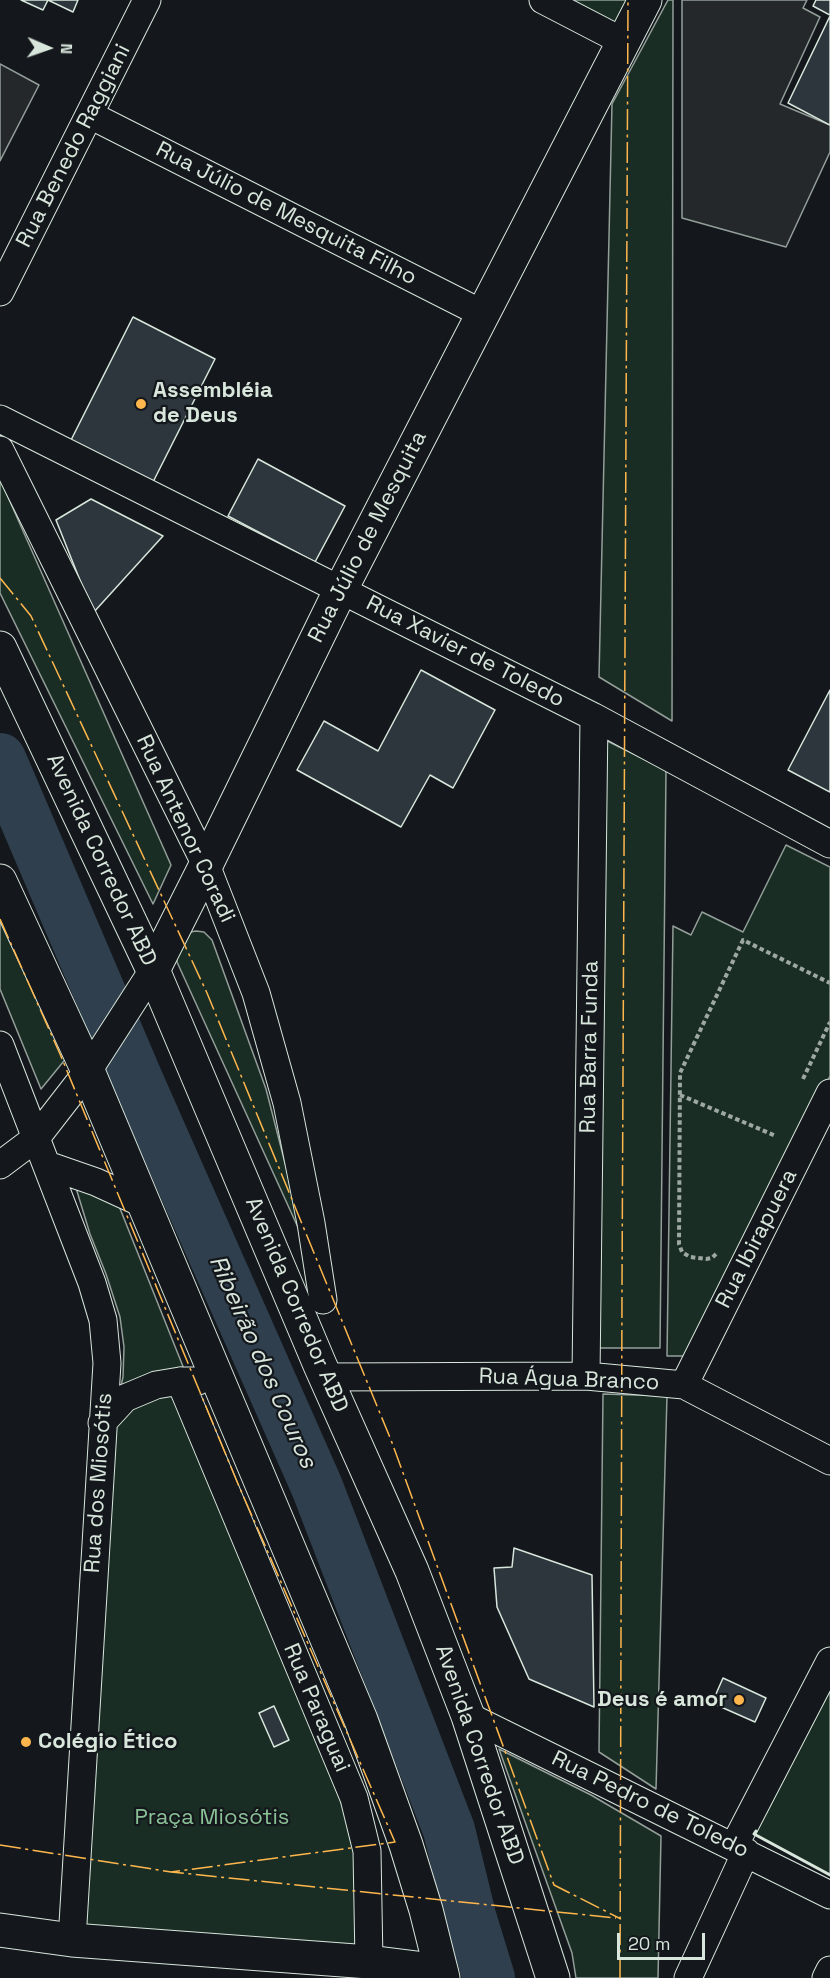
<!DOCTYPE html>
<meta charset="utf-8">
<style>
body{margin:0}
#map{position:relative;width:830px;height:1978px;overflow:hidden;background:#14181c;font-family:"Space Grotesk",sans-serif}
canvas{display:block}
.north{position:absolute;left:18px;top:18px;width:60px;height:60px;-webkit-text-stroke:4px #14181c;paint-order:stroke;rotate:92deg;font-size:16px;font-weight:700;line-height:24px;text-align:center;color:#d8e6dc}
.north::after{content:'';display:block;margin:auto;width:21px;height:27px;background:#d8e6dc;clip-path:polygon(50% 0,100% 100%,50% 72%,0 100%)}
.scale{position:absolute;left:617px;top:1933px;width:88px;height:27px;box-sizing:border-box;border:3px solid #d8e6dc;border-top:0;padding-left:8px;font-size:18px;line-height:21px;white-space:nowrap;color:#d8e6dc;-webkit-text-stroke:4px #14181c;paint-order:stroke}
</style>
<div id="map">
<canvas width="830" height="1978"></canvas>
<div class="north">N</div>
<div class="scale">20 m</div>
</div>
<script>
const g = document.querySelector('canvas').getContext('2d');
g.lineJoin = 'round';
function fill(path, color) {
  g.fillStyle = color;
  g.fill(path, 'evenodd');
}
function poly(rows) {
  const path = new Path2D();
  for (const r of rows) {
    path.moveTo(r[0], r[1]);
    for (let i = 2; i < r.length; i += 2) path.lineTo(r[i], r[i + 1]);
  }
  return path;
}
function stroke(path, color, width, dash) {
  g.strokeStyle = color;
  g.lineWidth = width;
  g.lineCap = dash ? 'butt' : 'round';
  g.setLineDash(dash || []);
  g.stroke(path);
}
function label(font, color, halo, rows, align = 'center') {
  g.font = font + ' "Space Grotesk",sans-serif';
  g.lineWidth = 4.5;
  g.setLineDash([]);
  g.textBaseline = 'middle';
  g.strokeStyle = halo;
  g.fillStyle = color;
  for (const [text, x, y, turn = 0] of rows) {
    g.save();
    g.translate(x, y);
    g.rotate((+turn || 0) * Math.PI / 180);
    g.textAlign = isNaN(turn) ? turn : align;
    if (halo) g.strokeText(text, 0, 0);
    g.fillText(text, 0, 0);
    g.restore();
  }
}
const green = poly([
 [569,0,633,0,620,26,569,0],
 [668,0,673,0,672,721,599,677,612,104,668,0],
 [0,479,171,865,153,904,0,593,0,479],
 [595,735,666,770,660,1348,595,1348,595,735],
 [786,845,830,867,830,1076,692,1356,667,1356,673,926,691,935,702,912,743,932,786,845],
 [0,907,68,1056,41,1089,0,989,0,907],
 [196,931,204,932,212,940,266,1089,306,1245,177,962,176,945,185,933,196,931],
 [76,1188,119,1206,188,1379,117,1404,123,1377,124,1347,120,1317,106,1274,90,1234,76,1188],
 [176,1389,341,1802,357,1852,362,1956,81,1932,109,1427,131,1404,176,1389],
 [603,1394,667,1396,656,1789,599,1752,603,1394],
 [830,1690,830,1875,754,1834,830,1690],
 [499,1749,591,1795,661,1836,658,1978,576,1978,572,1953,499,1749]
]);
fill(green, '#1a2d24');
stroke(green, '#939e99', 1.5);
const parking = poly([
 [682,0,807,0,803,8,820,17,780,104,830,125,830,152,786,247,682,218,682,0],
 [0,64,39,85,0,161,0,64]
]);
fill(parking, '#24282b');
stroke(parking, '#939e99', 1.5);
stroke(poly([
 [0,759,138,1082,317,1487,449,1830,470,1916,489,1978]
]), '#2f3f4d', 52);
const building = poly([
 [21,0,78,0,73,12,48,0,43,10,21,0],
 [816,0,830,0,830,15,813,6,816,0],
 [830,16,830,125,788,103,830,16],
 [133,317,215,359,149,490,67,448,133,317],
 [258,459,345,506,315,562,228,516,258,459],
 [91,499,163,536,93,613,56,520,91,499],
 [421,670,495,710,453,788,430,775,401,827,297,770,324,721,378,751,421,670],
 [830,690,830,792,788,770,830,690],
 [514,1548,592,1575,594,1707,529,1679,497,1607,494,1568,512,1567,514,1548],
 [723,1678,766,1698,755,1722,712,1703,723,1678],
 [274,1706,289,1740,274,1747,259,1713,274,1706]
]);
fill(building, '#2c363c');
stroke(building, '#d8e6dc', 1.5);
const minor = poly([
 [543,0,624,42],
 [90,115,483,314],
 [0,292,147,0],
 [0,419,594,717,830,844],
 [0,450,206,865,256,993,287,1103,311,1223,323,1300],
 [0,1045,92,1283,103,1320,107,1363,72,1940],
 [0,1165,36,1138,88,1071,153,970],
 [47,1165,96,1182,144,1204],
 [586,1376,594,717],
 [326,1377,586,1376,684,1385,830,1461],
 [180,1381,354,1798,367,1851,369,1962],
 [684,1385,830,1093],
 [102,1423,125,1398,156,1385,180,1381,198,1381],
 [468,1716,830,1895],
 [734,1846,830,1661],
 [688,1978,746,1852],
 [826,1978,830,1970]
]);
const tertiary = poly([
 [153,970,206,865,341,589,645,0]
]);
const secondary = poly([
 [0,1930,72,1940,369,1962,441,1971]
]);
const trunk = poly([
 [0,648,153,970,320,1365,412,1571,468,1716,553,1978],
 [0,881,88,1071,361,1720,406,1845,426,1910,443,1978]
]);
stroke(minor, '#d8e6dc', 29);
stroke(tertiary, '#d8e6dc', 35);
stroke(secondary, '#d8e6dc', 35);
stroke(trunk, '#d8e6dc', 35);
stroke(poly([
 [803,1079,830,1022],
 [680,1095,776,1136],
 [716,1254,712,1258,706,1259,690,1257,682,1252,679,1244,680,1073,743,940,830,983]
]), '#9da8a2', 4, [4.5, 3]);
stroke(minor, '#14181c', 27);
stroke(tertiary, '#14181c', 33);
stroke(secondary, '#14181c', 33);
stroke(trunk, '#14181c', 33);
stroke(poly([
 [756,1831,754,1834,830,1875]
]), '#d8e6dc', 3);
stroke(poly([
 [0,578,31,616,207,993,391,1440,554,1885,621,1919],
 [0,919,60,1054,238,1484,395,1842,171,1872],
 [0,1845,171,1872,616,1918],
 [620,1978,622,1289,628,0]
]), '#ffb74d', 1.5, [21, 4.5, 3, 4.5]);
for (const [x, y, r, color] of [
 [141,404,6,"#ffb74d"],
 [739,1700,6,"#ffb74d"],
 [26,1742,6,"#ffb74d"]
]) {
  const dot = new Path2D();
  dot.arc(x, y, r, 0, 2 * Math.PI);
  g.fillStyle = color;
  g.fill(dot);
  stroke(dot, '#14181c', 2);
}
label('22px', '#d8e6dc', '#14181c', [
 ["Rua Benedo Raggiani",74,146,-63],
 ["Rua Júlio de Mesquita Filho",286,214,27],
 ["Rua Júlio de Mesquita",368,537,-63],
 ["Rua Xavier de Toledo",465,652,27],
 ["Rua Antenor Coradi",185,829,65],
 ["Avenida Corredor ABD",101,860,65],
 ["Rua Barra Funda",590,1047,-89],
 ["Rua Ibirapuera",757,1239,-63],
 ["Avenida Corredor ABD",296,1305,67],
 ["Rua Água Branco",569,1380,2],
 ["Rua dos Miosótis",99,1483,-86],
 ["Rua Paraguai",316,1708,67],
 ["Avenida Corredor ABD",479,1755,71],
 ["Rua Pedro de Toledo",650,1805,26]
]);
label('bold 22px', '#d8e6dc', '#14181c', [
 ["Assembléia",153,391],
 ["de Deus",153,416],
 ["Deus é amor",727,1700,"right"],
 ["Colégio Ético",38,1742]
], 'left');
label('22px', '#8ac095', '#14181c', [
 ["Praça Miosótis",212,1818]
]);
label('italic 24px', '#d8e6dc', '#14181c', [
 ["Ribeirão dos Couros",262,1362,66]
]);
</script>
